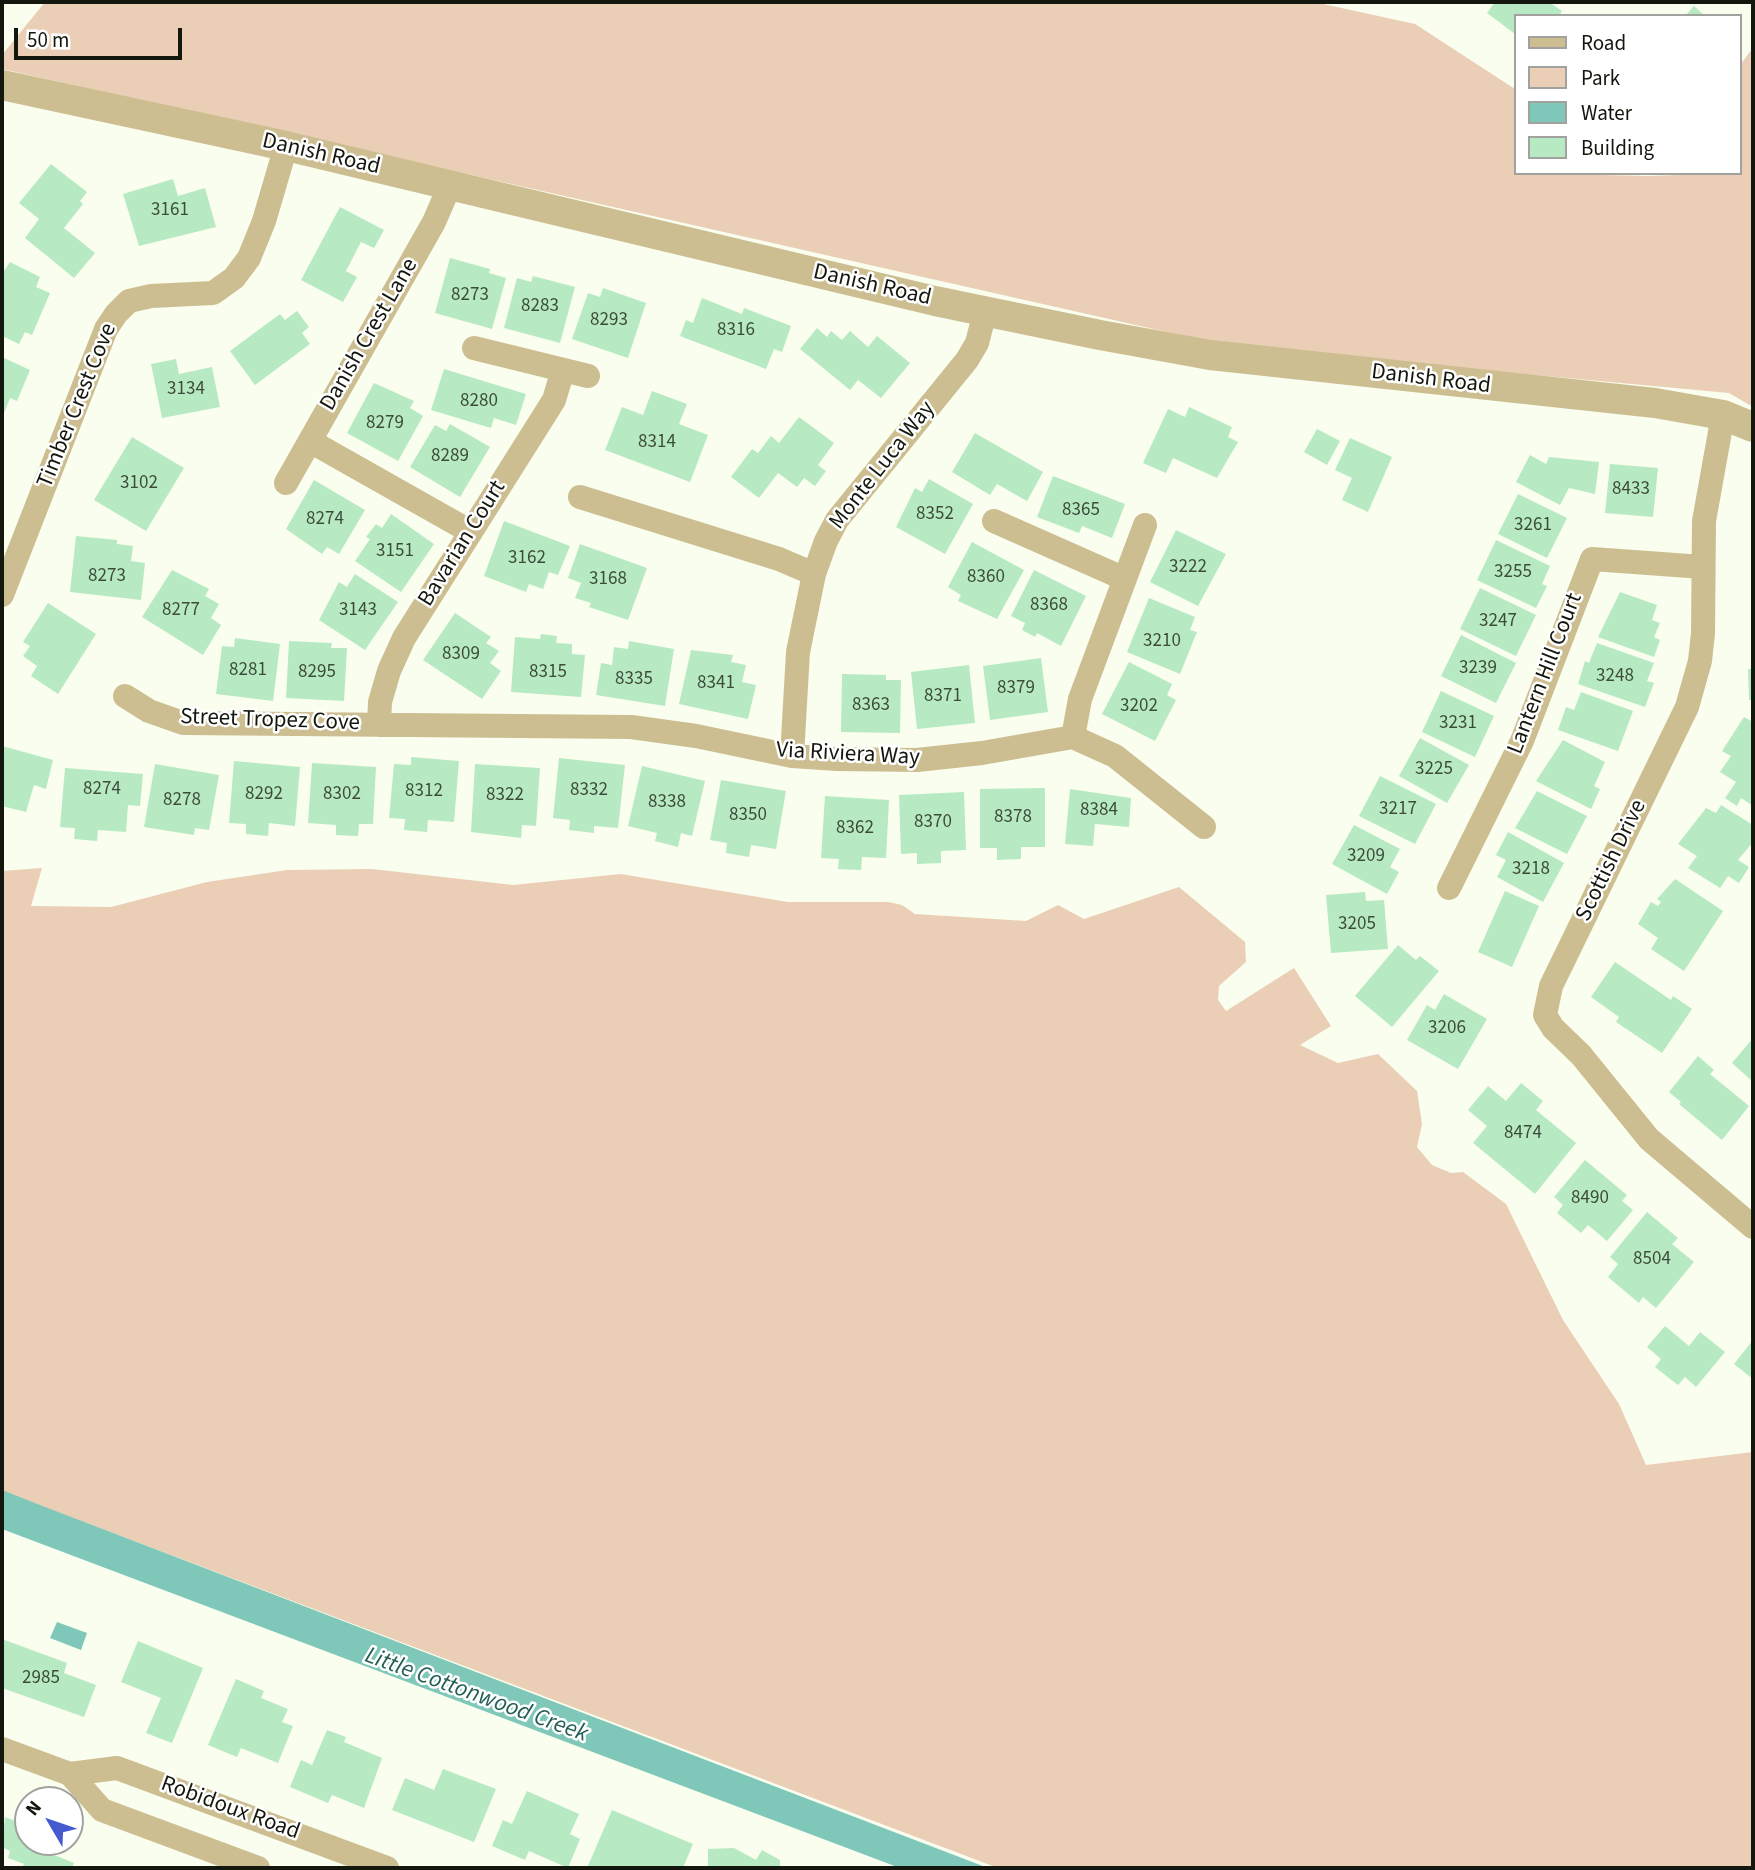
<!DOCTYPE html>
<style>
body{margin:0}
#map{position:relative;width:1755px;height:1870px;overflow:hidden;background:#f9feee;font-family:"Source Sans 3",sans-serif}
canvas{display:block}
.frame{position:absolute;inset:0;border:4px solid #14170d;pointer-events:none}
.legend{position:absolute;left:1514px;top:14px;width:228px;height:161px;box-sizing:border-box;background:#fff;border:2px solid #a1a29e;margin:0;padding:9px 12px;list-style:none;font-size:21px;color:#14170d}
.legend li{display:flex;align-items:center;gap:14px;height:35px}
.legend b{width:35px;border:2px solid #a1a29e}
.north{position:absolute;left:14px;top:1786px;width:70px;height:70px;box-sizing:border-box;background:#fff;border:2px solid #a1a29e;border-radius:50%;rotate:309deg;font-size:19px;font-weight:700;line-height:28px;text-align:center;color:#14170d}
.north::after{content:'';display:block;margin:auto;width:24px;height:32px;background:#445ace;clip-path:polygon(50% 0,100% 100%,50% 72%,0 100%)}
.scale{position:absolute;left:14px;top:28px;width:168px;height:32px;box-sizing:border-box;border:4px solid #14170d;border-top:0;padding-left:9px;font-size:21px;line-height:24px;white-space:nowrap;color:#14170d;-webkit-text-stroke:5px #fff;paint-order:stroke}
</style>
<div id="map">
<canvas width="1755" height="1870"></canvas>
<div class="frame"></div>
<ul class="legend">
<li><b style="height:9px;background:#cdbe92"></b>Road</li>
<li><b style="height:19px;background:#ebceb6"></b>Park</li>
<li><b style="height:19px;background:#7ec7b9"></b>Water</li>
<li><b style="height:19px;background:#b7eac2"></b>Building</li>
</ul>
<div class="north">N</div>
<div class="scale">50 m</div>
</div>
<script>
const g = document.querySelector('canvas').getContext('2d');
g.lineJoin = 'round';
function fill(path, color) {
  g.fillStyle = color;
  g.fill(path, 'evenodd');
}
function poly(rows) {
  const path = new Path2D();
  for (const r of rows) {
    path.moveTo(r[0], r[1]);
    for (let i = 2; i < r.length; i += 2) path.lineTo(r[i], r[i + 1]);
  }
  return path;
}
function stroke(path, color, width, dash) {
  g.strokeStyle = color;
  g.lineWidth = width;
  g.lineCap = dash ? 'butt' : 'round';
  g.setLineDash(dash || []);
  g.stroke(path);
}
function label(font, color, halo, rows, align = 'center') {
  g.font = font + ' "Source Sans 3",sans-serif';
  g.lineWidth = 5;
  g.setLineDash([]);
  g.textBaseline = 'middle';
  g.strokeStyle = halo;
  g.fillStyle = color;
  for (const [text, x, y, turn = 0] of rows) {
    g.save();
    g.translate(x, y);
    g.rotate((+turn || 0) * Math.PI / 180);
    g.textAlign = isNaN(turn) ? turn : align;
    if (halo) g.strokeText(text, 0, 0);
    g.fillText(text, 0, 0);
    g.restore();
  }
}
fill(poly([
 [45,2,1314,2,1415,24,1515,89,1515,173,1648,176,1739,173,1739,66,1753,48,1753,407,1729,393,1233,347,2,69,2,55],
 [42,868,31,906,111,907,207,882,287,870,372,869,513,885,621,874,788,902,888,902,902,905,915,914,1026,921,1058,905,1084,919,1179,887,1245,942,1246,962,1219,986,1218,1000,1226,1011,1294,968,1331,1026,1300,1045,1338,1063,1378,1054,1417,1091,1422,1124,1417,1147,1432,1165,1451,1173,1463,1172,1506,1204,1563,1320,1619,1404,1646,1465,1753,1452,1753,1868,998,1868,2,1491,2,871]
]), '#ebceb6');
fill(poly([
 [2,1490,40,1505,988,1868,900,1868,2,1529],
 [57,1622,87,1633,81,1650,50,1638]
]), '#7ec7b9');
fill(poly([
 [1495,2,1549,2,1562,11,1559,16,1515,16,1515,34,1487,13],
 [1694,6,1705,16,1685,16],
 [51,164,87,192,80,201,83,204,64,228,95,253,74,278,25,238,39,219,19,203],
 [173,179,178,196,205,188,216,227,139,246,123,194],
 [340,207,384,230,374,248,361,242,346,271,357,277,343,302,301,280],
 [450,258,490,269,489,273,506,278,492,329,435,313],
 [10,262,40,277,36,287,50,293,32,335,25,332,19,344,2,336,2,274],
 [533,276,575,287,560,343,504,328,517,278,531,282],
 [603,288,646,303,628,358,572,339,588,293,600,297],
 [702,298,742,314,744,308,791,326,782,352,774,349,766,369,680,336,686,320,693,323],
 [297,311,309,327,302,333,310,344,255,385,230,351,280,314,285,320],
 [817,328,827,337,831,331,842,340,850,331,868,347,877,336,910,363,881,398,858,380,850,390,800,349],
 [2,357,30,370,17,401,10,398,2,418],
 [176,359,179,374,212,367,220,407,162,418,151,364],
 [444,369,526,394,516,425,494,418,491,428,431,410],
 [374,383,414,401,410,408,423,416,398,461,347,433],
 [652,391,687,404,679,424,708,435,690,482,605,450,622,407,643,415],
 [1189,407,1232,427,1228,437,1238,442,1217,478,1173,458,1166,473,1143,463,1168,409,1185,417],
 [799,417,834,443,818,465,826,471,815,486,804,478,797,487,778,473,759,498,731,477,752,449,758,453,771,436,779,443],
 [450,424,490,447,460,497,410,467,435,425,446,431],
 [1317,429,1340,441,1327,465,1304,452],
 [975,433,1043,472,1027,501,997,484,990,495,952,472],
 [132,437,184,468,146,531,94,500],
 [1350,438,1392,457,1368,512,1342,500,1352,478,1335,470],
 [1530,455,1546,464,1549,457,1599,462,1595,494,1569,488,1560,505,1516,482],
 [1610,464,1658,468,1653,517,1605,513],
 [1053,476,1125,504,1112,538,1082,526,1079,533,1037,517],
 [929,479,973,504,945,554,896,527,915,488,922,492],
 [314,480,365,510,339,554,327,547,322,554,286,529],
 [1518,494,1567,518,1547,558,1498,534],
 [391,514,434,544,401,592,355,561,370,539,366,537,376,524,382,528],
 [504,521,570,546,558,575,549,572,543,589,529,584,526,592,484,576],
 [1176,530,1226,554,1198,606,1150,582],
 [76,536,117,540,117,544,133,546,131,561,145,563,141,600,70,592],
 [1496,540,1550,566,1542,584,1547,586,1536,608,1477,580],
 [972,542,1024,570,997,619,958,601,961,595,948,587],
 [580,544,647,568,628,620,589,607,591,603,575,598,581,583,568,578],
 [172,570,209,589,205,596,219,604,211,618,221,625,203,655,142,617],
 [1034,570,1086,596,1061,646,1037,633,1035,637,1022,630,1025,623,1011,616],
 [355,574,398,602,365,650,319,620,339,582,347,587],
 [1480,588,1536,615,1516,656,1460,629],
 [1620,592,1657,605,1652,620,1660,623,1654,637,1660,640,1654,657,1598,637],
 [1149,598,1195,617,1190,630,1197,632,1180,674,1127,652],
 [48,603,96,634,58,694,31,676,37,666,23,656,30,646,23,642],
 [455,613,491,637,486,643,499,651,490,663,501,671,482,699,423,660],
 [541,634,557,636,556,643,572,644,572,654,585,655,581,697,511,692,515,637,540,639],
 [1461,635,1516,663,1496,703,1441,676],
 [235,638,280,644,273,701,216,694,222,646,234,647],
 [289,641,332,643,331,648,347,648,344,701,286,698],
 [629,641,674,649,665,706,596,695,601,663,612,665,614,647,628,649],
 [1597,643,1654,663,1647,681,1654,683,1645,707,1578,684,1585,661,1589,663],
 [691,650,733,655,731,662,746,665,742,682,756,685,748,719,679,704],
 [1041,658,1048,712,990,720,983,666],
 [1129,662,1172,684,1167,695,1176,700,1155,741,1102,714],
 [969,665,975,723,917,729,911,672],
 [1748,669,1753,669,1753,700,1749,700],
 [842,674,886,675,886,680,901,680,900,733,841,732],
 [1441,691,1494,716,1475,757,1422,732],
 [1581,692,1633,711,1618,751,1558,730,1566,707,1574,710],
 [1744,717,1753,722,1753,806,1741,798,1737,806,1725,798,1736,782,1720,772,1731,756,1722,751],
 [1420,738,1469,765,1447,803,1399,776],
 [1563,740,1605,762,1594,786,1600,789,1591,809,1536,781],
 [2,746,53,760,46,789,34,785,26,812,2,806],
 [411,757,459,761,454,822,428,820,427,832,404,830,405,819,389,818,394,764,411,765],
 [559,758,625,765,618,828,594,826,594,833,569,830,570,820,553,818],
 [234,761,300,767,295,826,269,823,268,836,246,834,246,824,229,823],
 [312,763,376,767,373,824,359,824,358,836,336,835,336,825,308,823],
 [155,764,219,775,209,830,195,828,194,835,144,827],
 [475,764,540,768,536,826,522,825,521,838,471,832],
 [642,766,705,781,692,836,681,833,678,847,655,841,657,833,628,826],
 [65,768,143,774,140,806,128,805,126,832,98,830,97,841,74,839,75,828,60,827],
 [1380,776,1436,804,1415,844,1359,816],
 [721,780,786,791,776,849,751,845,749,857,726,853,727,843,710,840],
 [1045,788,1045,847,1021,847,1021,859,997,860,997,848,980,848,980,789],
 [1070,789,1131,798,1129,827,1095,824,1093,846,1065,844],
 [1537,791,1587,816,1567,854,1515,828],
 [964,792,966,850,941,851,941,863,917,864,917,853,901,854,899,795],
 [825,796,889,800,886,858,862,857,861,870,838,869,839,859,821,858],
 [1721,805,1753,825,1753,842,1738,860,1749,867,1739,883,1728,876,1720,888,1688,868,1697,856,1678,844,1706,808,1716,813],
 [1354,825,1400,849,1390,867,1399,872,1387,894,1332,864],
 [1508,832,1564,863,1543,902,1497,877,1506,860,1496,855],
 [1675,879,1723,911,1684,971,1651,949,1658,938,1638,924,1651,902,1658,906,1661,902,1657,899],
 [1505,891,1539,906,1512,967,1478,952],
 [1365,892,1366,901,1384,900,1388,949,1331,953,1326,895],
 [1398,945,1416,960,1420,956,1439,971,1392,1027,1355,996],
 [1615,962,1671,1000,1673,996,1692,1009,1662,1053,1616,1022,1619,1017,1591,997],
 [1444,994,1487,1019,1458,1069,1407,1040,1427,1005,1435,1010],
 [1753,1038,1753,1082,1732,1063],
 [1698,1056,1714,1070,1710,1074,1749,1106,1722,1140,1679,1104,1681,1102,1669,1092],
 [1521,1083,1543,1101,1536,1110,1576,1143,1535,1194,1473,1143,1487,1126,1468,1110,1488,1086,1506,1101],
 [1585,1160,1627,1195,1622,1201,1633,1210,1607,1241,1588,1225,1581,1233,1557,1213,1563,1205,1554,1197],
 [1647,1212,1678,1238,1672,1244,1694,1262,1656,1308,1643,1297,1639,1303,1608,1277,1618,1264,1610,1257],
 [1665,1326,1689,1346,1700,1332,1725,1352,1696,1387,1685,1377,1678,1385,1655,1367,1661,1359,1647,1347],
 [1753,1340,1753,1379,1734,1364],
 [2,1639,67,1663,64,1673,96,1685,84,1717,2,1688],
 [138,1641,203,1668,172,1743,146,1733,161,1698,121,1682],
 [236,1679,264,1691,261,1698,288,1709,282,1722,293,1726,278,1763,241,1748,237,1757,208,1745],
 [327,1730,346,1737,344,1742,382,1758,364,1808,332,1795,328,1803,290,1787,301,1760,312,1765],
 [443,1769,496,1789,474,1842,392,1810,405,1778,434,1790],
 [527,1791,579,1814,570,1834,580,1839,568,1868,529,1851,525,1860,492,1846,503,1820,512,1824],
 [612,1810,693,1844,683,1868,587,1868],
 [5,1817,28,1826,28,1842,51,1842,47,1852,74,1863,72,1868,22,1868,24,1864,8,1858,10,1851,2,1847],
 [734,1848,756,1860,762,1850,780,1860,780,1868,708,1868,708,1849]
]), '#b7eac2');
stroke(poly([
 [474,348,588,376],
 [1723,415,1704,521,1703,633,1700,661,1687,707,1551,986,1545,1015,1553,1028,1581,1055,1649,1139,1753,1227],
 [310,441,471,532],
 [286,483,434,222,450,185],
 [580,497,779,559,814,574],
 [994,521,1125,579],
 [2,595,106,329,116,314,129,301,151,296,213,293,234,278,249,258,264,221,286,146],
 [125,696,149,711,183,723,631,727,696,736,792,756,837,759,917,760,982,753,1073,737,1115,756,1204,827],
 [379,725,380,702,389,671,404,638,554,400,563,370],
 [1073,737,1080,699,1145,525],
 [792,756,798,652,814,574,826,541,837,520,967,360,977,343,985,312],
 [1449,888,1522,741,1592,559,1703,567],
 [2,1749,70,1774,117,1768,387,1868],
 [70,1774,102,1810,258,1868]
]), '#cdbe92', 24);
stroke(poly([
 [2,85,286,146,935,301,1100,335,1210,355,1655,403,1723,415,1753,427]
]), '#cdbe92', 30);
label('19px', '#3d4c3a', null, [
 ["3161",170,211],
 ["8273",470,296],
 ["8283",540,307],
 ["8293",609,321],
 ["8316",736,331],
 ["3134",186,390],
 ["8280",479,402],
 ["8279",385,424],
 ["8314",657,443],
 ["8289",450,457],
 ["3102",139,484],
 ["8433",1631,490],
 ["8365",1081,511],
 ["8352",935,515],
 ["8274",325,520],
 ["3261",1533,526],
 ["3151",395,552],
 ["3162",527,559],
 ["3222",1188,568],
 ["3255",1513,573],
 ["8273",107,577],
 ["8360",986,578],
 ["3168",608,580],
 ["8368",1049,606],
 ["8277",181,611],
 ["3143",358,611],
 ["3247",1498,622],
 ["3210",1162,642],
 ["8309",461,655],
 ["3239",1478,669],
 ["8281",248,671],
 ["8295",317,673],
 ["8315",548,673],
 ["3248",1615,677],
 ["8335",634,680],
 ["8341",716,684],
 ["8379",1016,689],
 ["8371",943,697],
 ["8363",871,706],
 ["3202",1139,707],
 ["3231",1458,724],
 ["3225",1434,770],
 ["8274",102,790],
 ["8332",589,791],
 ["8312",424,792],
 ["8292",264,795],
 ["8302",342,795],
 ["8322",505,796],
 ["8278",182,801],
 ["8338",667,803],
 ["3217",1398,810],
 ["8384",1099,811],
 ["8350",748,816],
 ["8378",1013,818],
 ["8370",933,823],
 ["8362",855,829],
 ["3209",1366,857],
 ["3218",1531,870],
 ["3205",1357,925],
 ["3206",1447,1029],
 ["8474",1523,1134],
 ["8490",1590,1199],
 ["8504",1652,1260],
 ["2985",41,1679]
]);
label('23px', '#14170d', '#fff', [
 ["Danish Road",321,155,13],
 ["Danish Road",872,286,13],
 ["Danish Crest Lane",370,335,-60],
 ["Danish Road",1431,380,7],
 ["Timber Crest Cove",78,406,-68],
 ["Monte Luca Way",883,466,-52],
 ["Bavarian Court",463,544,-58],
 ["Lantern Hill Court",1546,674,-69],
 ["Street Tropez Cove",270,721,2],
 ["Via Riviera Way",848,755,3],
 ["Scottish Drive",1612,861,-64],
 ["Robidoux Road",230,1809,20]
]);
label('italic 24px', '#245f56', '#fff', [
 ["Little Cottonwood Creek",476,1696,20]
]);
</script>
